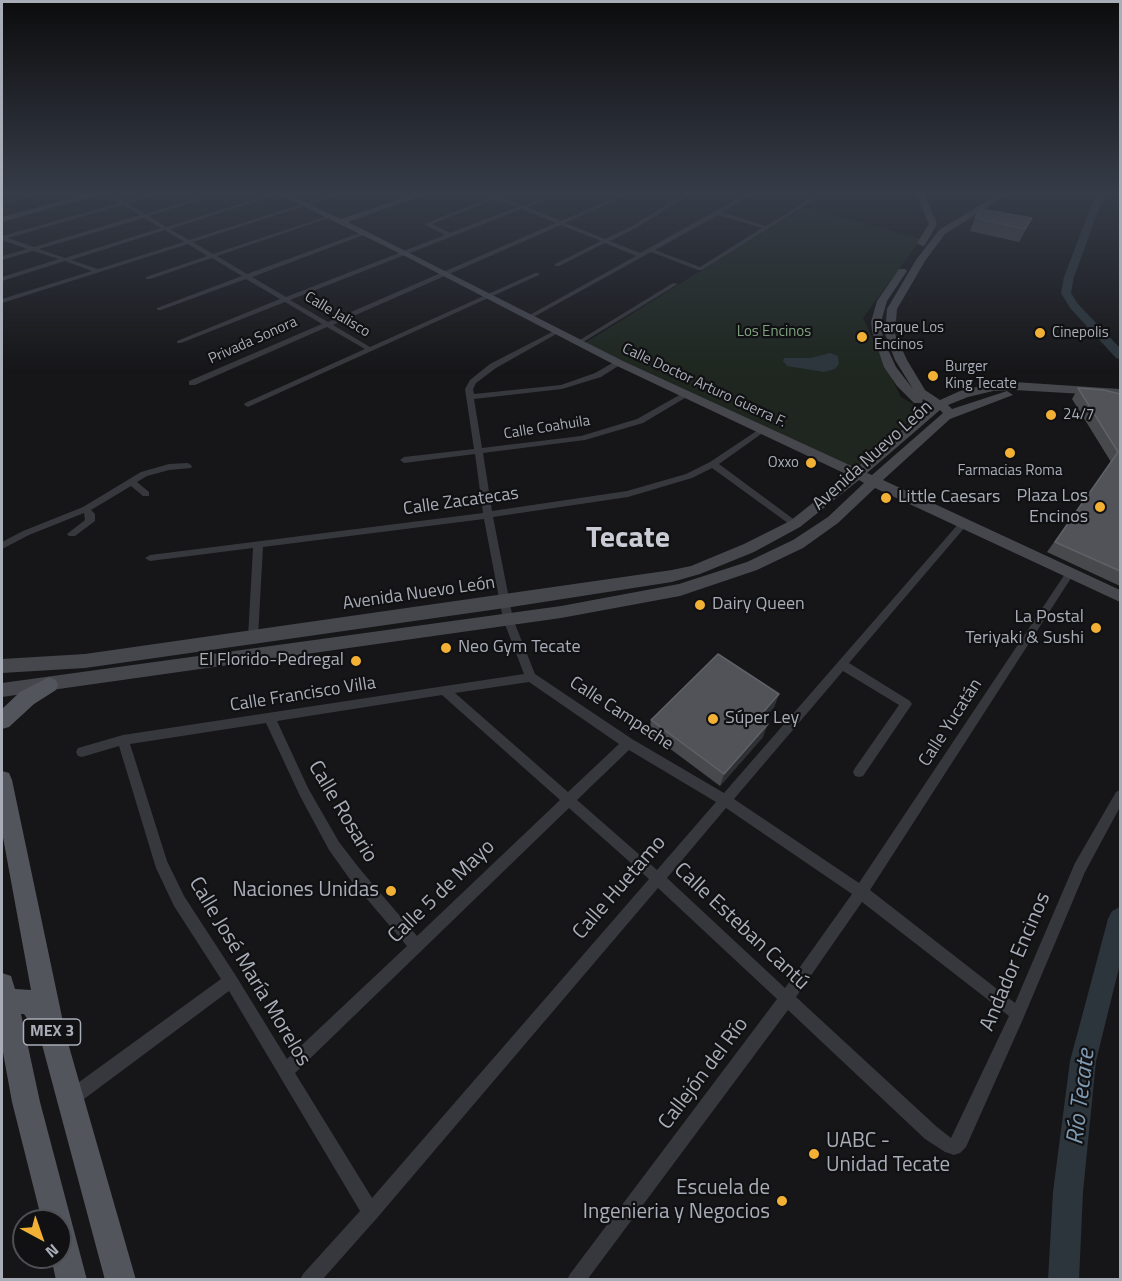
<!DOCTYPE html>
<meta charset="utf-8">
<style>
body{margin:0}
#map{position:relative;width:1122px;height:1281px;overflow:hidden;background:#161618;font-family:"Titillium Web",sans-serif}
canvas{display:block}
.frame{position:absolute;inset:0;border:3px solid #a8adb8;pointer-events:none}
.north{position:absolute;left:12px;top:1209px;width:60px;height:60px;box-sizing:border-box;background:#111113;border:2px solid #4d4f55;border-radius:50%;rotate:140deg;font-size:16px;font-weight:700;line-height:24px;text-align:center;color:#a8adb8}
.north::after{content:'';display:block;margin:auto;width:21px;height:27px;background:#f2b134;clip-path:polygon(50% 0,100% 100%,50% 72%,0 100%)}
</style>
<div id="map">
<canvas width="1122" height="1281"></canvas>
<div class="frame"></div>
<div class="north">N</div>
</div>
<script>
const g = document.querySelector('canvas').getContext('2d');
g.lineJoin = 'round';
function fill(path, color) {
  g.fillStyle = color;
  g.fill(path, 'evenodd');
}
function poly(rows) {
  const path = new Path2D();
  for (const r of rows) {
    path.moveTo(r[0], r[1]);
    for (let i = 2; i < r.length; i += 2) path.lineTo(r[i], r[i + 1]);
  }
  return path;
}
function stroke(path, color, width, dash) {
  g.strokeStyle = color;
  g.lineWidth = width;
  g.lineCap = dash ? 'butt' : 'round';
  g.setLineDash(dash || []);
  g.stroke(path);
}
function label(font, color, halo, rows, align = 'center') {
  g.font = font + ' "Titillium Web",sans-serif';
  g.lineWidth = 4.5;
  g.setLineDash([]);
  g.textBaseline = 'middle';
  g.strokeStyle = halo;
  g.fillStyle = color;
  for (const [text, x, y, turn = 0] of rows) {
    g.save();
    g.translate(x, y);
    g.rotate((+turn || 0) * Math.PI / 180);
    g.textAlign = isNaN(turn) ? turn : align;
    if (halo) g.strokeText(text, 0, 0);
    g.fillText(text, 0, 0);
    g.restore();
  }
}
fill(poly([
 [803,207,921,239,863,318,901,397,922,409,855,471,585,343]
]), '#1e261f');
fill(poly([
 [830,353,838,356,839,364,835,369,824,372,787,366,783,361,784,358,811,358]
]), '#2c353c');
fill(poly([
 [1096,193,1105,193,1074,277,1071,293,1078,304,1120,348,1120,359,1116,358,1070,308,1061,293,1064,277,1096,193],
 [1120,907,1120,964,1096,1061,1083,1192,1079,1280,1048,1280,1053,1192,1070,1061,1108,919,1112,911,1120,907]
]), '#2c353c');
fill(poly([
 [31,193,41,193,2,204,2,202,31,193],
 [104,193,110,193,124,202,153,193,162,193,128,204,145,214,214,193,223,193,149,216,166,227,274,193,283,193,170,229,189,240,336,193,345,193,193,242,213,254,331,215,331,217,217,256,247,274,362,232,366,232,366,234,252,277,286,297,445,235,424,224,491,197,484,193,495,195,507,193,500,197,522,206,554,193,562,193,527,207,561,221,625,193,632,193,565,223,605,239,632,226,686,193,692,193,636,228,610,241,640,253,748,193,755,193,722,212,766,226,819,193,825,193,702,270,698,270,651,252,530,319,526,319,526,317,636,256,605,243,559,266,555,266,555,264,601,241,561,225,333,325,370,347,535,273,539,273,539,275,248,407,244,405,245,403,365,349,327,327,195,385,189,385,189,381,322,324,285,302,181,343,177,343,177,341,280,299,246,279,161,310,157,310,157,308,242,276,212,258,150,279,146,279,146,277,207,256,188,244,2,303,2,299,92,271,65,261,2,281,2,277,59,259,33,251,2,260,2,256,27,249,2,240,2,236,119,203,104,193],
 [495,199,517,207,450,233,432,224,495,199],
 [123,205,140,215,34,247,8,238,123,205],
 [522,209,556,223,328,322,290,300,522,209],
 [718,215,762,228,700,267,655,250,718,215],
 [144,218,161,228,65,258,39,249,144,218],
 [165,230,184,242,98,269,71,260,165,230],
 [673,283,678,284,580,344,575,343,673,283],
 [556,330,559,332,558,333,496,368,476,383,473,389,474,394,561,385,595,373,616,361,623,363,601,377,562,389,474,399,482,448,581,436,637,419,683,393,690,395,643,423,585,440,483,453,492,511,627,491,686,474,710,462,761,428,765,430,764,432,719,464,800,524,798,526,792,526,712,468,692,478,628,497,493,517,513,619,535,674,632,739,724,793,960,522,963,521,968,524,966,526,849,663,910,701,912,704,863,776,859,777,855,776,853,772,855,768,899,705,843,671,734,799,859,883,1067,571,1070,570,1073,571,1075,573,1073,575,870,890,1015,1003,1075,863,1116,792,1120,790,1120,807,1085,872,1023,1019,966,1147,960,1153,954,1155,945,1152,925,1139,788,1010,587,1280,567,1280,570,1274,777,999,658,888,377,1218,322,1280,300,1280,303,1274,360,1211,229,991,76,1105,70,1107,64,1105,62,1099,64,1093,221,979,174,906,156,868,119,746,82,757,78,756,76,752,78,748,123,735,524,674,503,619,484,519,263,547,258,637,257,640,253,641,249,640,248,637,253,548,150,561,145,558,150,555,483,513,475,454,404,463,400,460,404,457,474,449,465,389,470,380,490,364,556,330],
 [529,682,619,744,568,792,455,693,529,682],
 [442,695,560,800,417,936,359,868,339,842,308,788,277,721,442,695],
 [266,723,300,796,329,850,349,878,407,946,287,1059,236,976,184,896,167,861,130,744,266,723],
 [629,750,716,802,657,870,577,800,629,750],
 [569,808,649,879,372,1198,295,1073,569,808],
 [726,808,852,894,785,988,667,878,726,808],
 [862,902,1009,1016,951,1138,937,1127,796,997,862,902],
 [188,463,192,466,191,468,169,470,147,476,137,482,149,492,149,496,143,496,131,486,91,510,95,514,95,521,75,536,69,536,67,534,85,520,84,513,29,535,2,549,2,542,23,531,83,507,141,472,169,464,188,463]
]), '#37383d');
fill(poly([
 [90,193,105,193,2,222,2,217,90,193],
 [276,193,287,193,341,219,417,193,430,193,348,222,623,361,856,468,932,405,923,399,922,403,914,403,897,386,884,367,872,331,871,322,877,301,899,269,905,269,907,271,887,301,881,322,883,339,896,367,913,389,895,360,885,334,887,309,916,260,939,230,1000,193,1010,193,945,234,925,261,897,309,895,334,907,360,925,390,940,400,960,391,993,383,1014,382,1120,389,1120,396,1014,390,993,391,968,397,948,405,952,409,1007,391,1013,395,950,419,883,480,1120,590,1120,602,875,488,838,523,803,548,757,570,680,596,561,618,2,697,2,683,561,606,679,584,747,562,793,540,828,517,864,483,859,480,800,527,754,552,700,574,672,582,505,608,85,668,2,673,2,659,85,654,672,570,691,566,744,544,790,521,848,475,615,365,401,254,276,193],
 [940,410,943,413,872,475,867,473,940,410],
 [916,193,924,193,937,224,925,245,922,246,917,243,929,224,916,193]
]), '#45474d');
fill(poly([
 [49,677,56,680,58,685,56,690,34,704,9,727,2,729,2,709,20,692,49,677],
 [2,771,9,773,12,780,66,1036,136,1280,105,1280,40,1037,24,1014,21,1014,40,1102,87,1280,56,1280,51,1257,60,1257,60,1221,42,1221,12,1102,2,1047,2,973,11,976,15,989,31,990,2,832,2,771]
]), '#53555c');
fill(poly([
 [975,218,1032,218,1019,242,970,231],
 [1078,388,1120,394,1120,586,1047,552,1111,462,1072,399],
 [779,694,774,707,763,720,763,737,720,786,649,733,651,720]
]), '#47494d');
fill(poly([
 [779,694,774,707,754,730,759,717],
 [768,724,763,737,720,786,724,774]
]), '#2f3033');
const building = poly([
 [980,209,1032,218,1025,229,975,218,980,209],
 [1078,388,1104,390,1120,394,1120,571,1055,542,1118,452,1078,388],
 [718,654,779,694,759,717,768,724,724,774,651,720,718,654]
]);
fill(building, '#525359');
stroke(building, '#5f6168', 1.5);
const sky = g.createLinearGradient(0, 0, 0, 373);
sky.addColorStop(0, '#0c0c0d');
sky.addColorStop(0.52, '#363c48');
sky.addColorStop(1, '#363c4800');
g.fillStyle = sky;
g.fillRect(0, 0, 1122, 373);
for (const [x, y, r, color] of [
 [1040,333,6,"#f2b134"],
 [862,337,6,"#f2b134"],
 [933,376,6,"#f2b134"],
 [1051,415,6,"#f2b134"],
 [1010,453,6,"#f2b134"],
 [811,463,6,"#f2b134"],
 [886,498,6,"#f2b134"],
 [1100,507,6,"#f2b134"],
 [700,605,6,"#f2b134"],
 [1096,628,6,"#f2b134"],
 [446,648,6,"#f2b134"],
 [356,661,6,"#f2b134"],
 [713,719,6,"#f2b134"],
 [391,891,6,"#f2b134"],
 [814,1154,6,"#f2b134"],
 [782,1201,6,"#f2b134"]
]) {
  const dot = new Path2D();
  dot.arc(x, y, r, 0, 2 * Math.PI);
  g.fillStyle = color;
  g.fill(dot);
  stroke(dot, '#111113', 2);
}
label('15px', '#a8adb8', '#111113', [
 ["Calle Jalisco",337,315,31],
 ["Privada Sonora",253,341,-24],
 ["Calle Doctor Arturo Guerra F.",704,386,25],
 ["Calle Coahuila",547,428,-9]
]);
label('15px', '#a8adb8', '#111113', [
 ["Parque Los",874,328],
 ["Encinos",874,345],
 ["Cinepolis",1052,333],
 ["Burger",945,367],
 ["King Tecate",945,384],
 ["24/7",1063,415],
 ["Oxxo",799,463,"right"],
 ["Farmacias Roma",1010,471,"center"]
], 'left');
label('15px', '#7fa381', '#111113', [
 ["Los Encinos",774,332]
]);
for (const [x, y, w] of [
 [52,1032,57]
]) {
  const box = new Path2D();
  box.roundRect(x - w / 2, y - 13, w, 26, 4.5);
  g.fillStyle = '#111113';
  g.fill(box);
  stroke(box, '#a8adb8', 1.5);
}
label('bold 16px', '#a8adb8', null, [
 ["MEX 3",52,1032]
]);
label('18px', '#a8adb8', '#111113', [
 ["Avenida Nuevo León",873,456,-42],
 ["Calle Zacatecas",461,502,-8],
 ["Avenida Nuevo León",419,594,-8],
 ["Calle Francisco Villa",303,695,-9],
 ["Calle Campeche",621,714,33],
 ["Calle Yucatán",951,723,-57]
]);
label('18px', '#a8adb8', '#111113', [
 ["Plaza Los",1088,497,"right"],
 ["Encinos",1088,518,"right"],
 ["Little Caesars",898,498],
 ["Dairy Queen",712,605],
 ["La Postal",1084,618,"right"],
 ["Teriyaki & Sushi",1084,639,"right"],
 ["Neo Gym Tecate",458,648],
 ["El Florido-Pedregal",344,661,"right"],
 ["Súper Ley",725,719]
], 'left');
label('21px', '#a8adb8', '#111113', [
 ["Calle Rosario",342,812,59],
 ["Calle Huetamo",620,888,-49],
 ["Calle 5 de Mayo",442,892,-44],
 ["Calle Esteban Cantú",741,927,43],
 ["Andador Encinos",1016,962,-67],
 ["Calle José María Morelos",249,972,59],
 ["Callejón del Río",704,1074,-53]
]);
label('21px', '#a8adb8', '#111113', [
 ["Naciones Unidas",379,891],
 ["UABC -",826,1142,"left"],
 ["Unidad Tecate",826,1166,"left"],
 ["Escuela de",770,1189],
 ["Ingenieria y Negocios",770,1213]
], 'right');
label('italic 24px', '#7f9bb3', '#111113', [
 ["Río Tecate",1082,1097,-83]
]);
label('bold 30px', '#c9ccd4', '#111113', [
 ["Tecate",628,540]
]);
</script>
